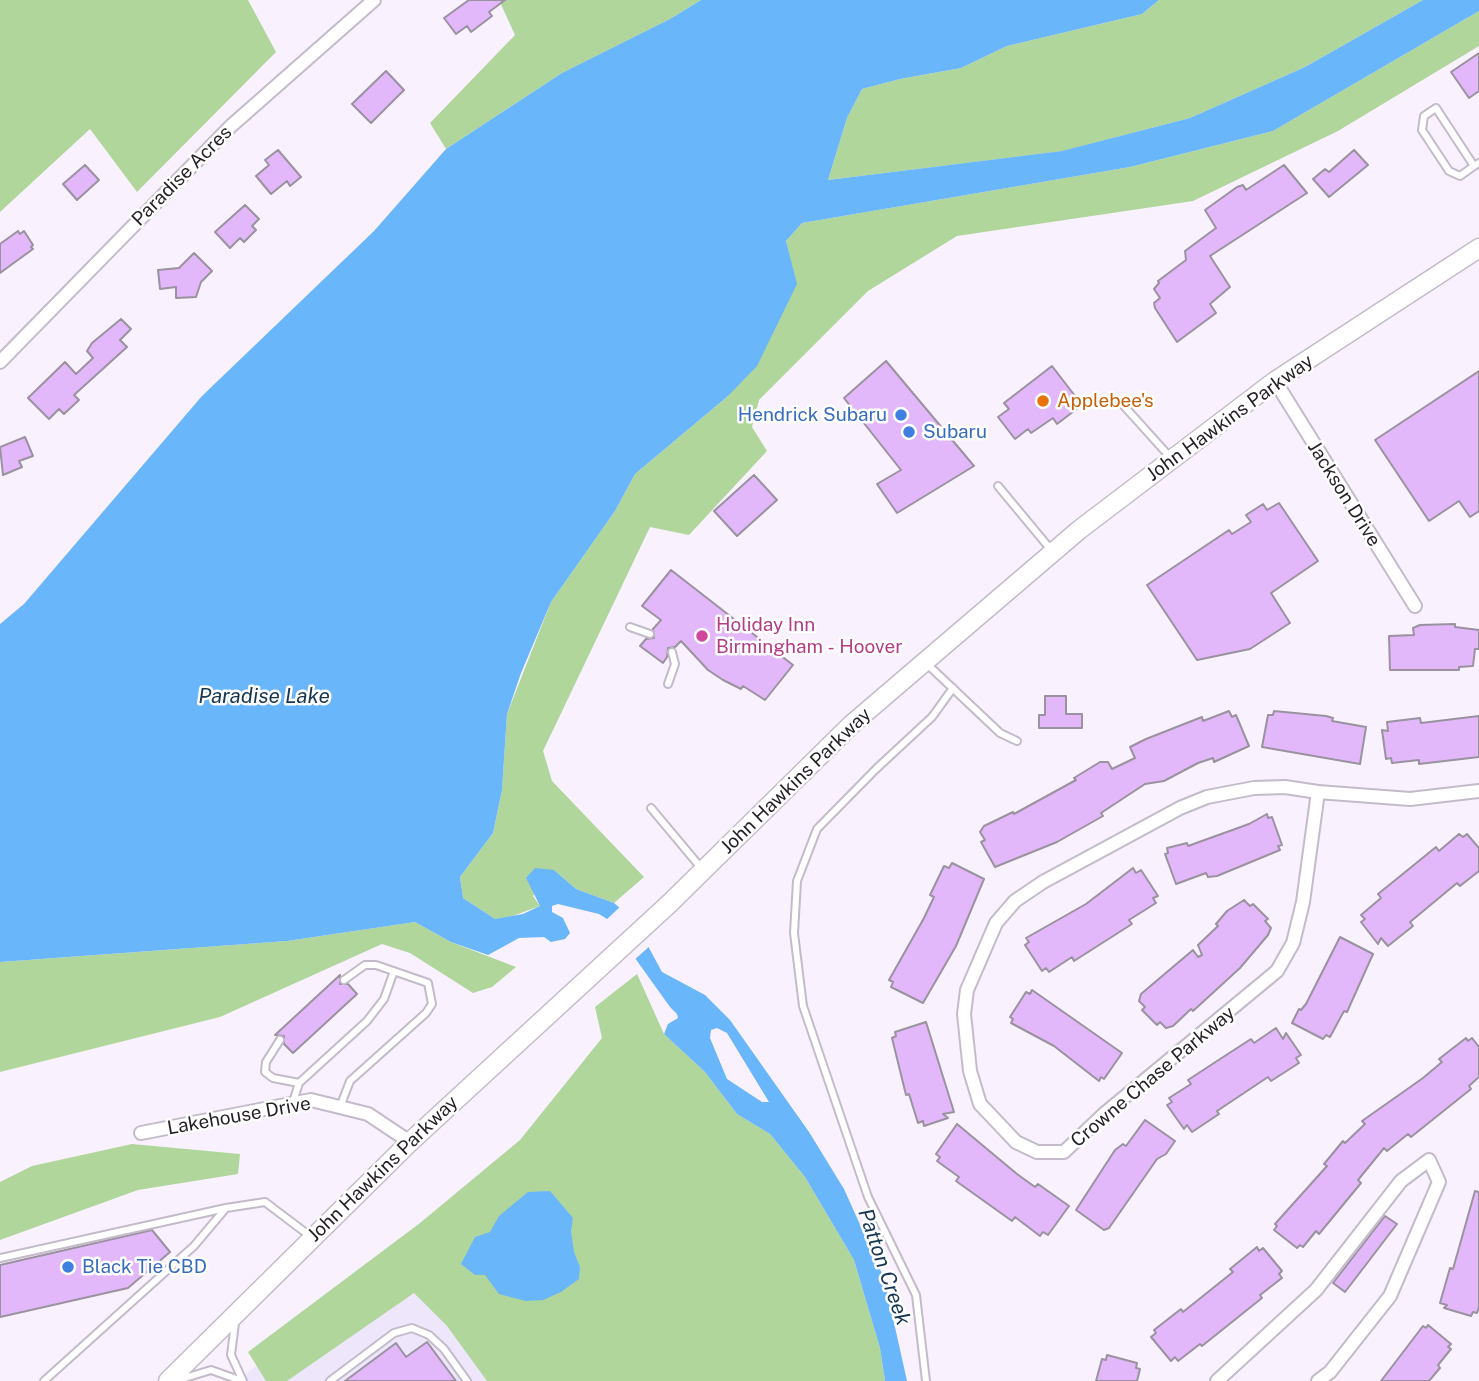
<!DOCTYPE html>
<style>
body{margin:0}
canvas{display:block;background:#f9f1fd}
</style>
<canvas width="1479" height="1381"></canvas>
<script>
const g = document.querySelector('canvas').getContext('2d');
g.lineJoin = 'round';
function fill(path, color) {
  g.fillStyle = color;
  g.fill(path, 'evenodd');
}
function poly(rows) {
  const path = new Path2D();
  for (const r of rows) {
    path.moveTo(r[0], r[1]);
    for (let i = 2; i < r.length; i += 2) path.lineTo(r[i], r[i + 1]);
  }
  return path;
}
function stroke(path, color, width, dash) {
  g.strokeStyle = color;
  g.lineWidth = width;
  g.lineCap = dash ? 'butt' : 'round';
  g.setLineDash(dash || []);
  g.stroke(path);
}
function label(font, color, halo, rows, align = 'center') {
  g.font = font + ' "Public Sans",sans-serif';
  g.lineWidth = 5;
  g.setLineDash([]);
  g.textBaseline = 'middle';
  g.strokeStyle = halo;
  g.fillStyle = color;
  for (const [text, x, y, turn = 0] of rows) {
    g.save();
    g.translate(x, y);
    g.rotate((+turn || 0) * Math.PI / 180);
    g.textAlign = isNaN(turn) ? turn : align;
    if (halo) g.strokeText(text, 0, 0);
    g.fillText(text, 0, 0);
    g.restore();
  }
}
fill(poly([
 [429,1240,516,1381,236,1381]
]), '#eee6fb');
fill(poly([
 [0,0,248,0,276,52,137,192,90,129,0,212],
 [499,0,701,0,670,19,562,73,446,149,430,123,515,35],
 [1159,0,1423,0,1305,67,1190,118,1063,151,828,180,847,118,862,89,900,79,961,68,1007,46,1142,14],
 [1479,11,1479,46,1338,131,1193,201,957,236,868,291,759,400,752,427,767,451,689,535,650,527,543,751,552,781,644,877,614,903,576,889,554,870,533,896,540,906,507,918,495,919,463,898,460,877,493,833,502,790,507,714,551,602,615,511,635,474,728,396,796,285,786,241,802,223,1130,167,1273,131],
 [415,922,451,942,516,967,492,987,473,993,410,953,382,944,220,1017,0,1072,0,962,287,941],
 [637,974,664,1034,705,1072,737,1114,770,1134,805,1177,854,1260,880,1348,885,1381,487,1381,447,1326,414,1293,287,1381,266,1381,248,1352,420,1223,520,1140,602,1038,595,1007],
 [132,1144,240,1154,238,1174,138,1190,0,1240,0,1182,32,1166]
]), '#b0d69c');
fill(poly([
 [701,0,1159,0,1142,14,1007,46,961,68,900,79,862,89,847,118,828,180,1062,151,1190,118,1305,67,1423,0,1479,0,1479,11,1273,131,1130,167,802,223,786,241,797,284,757,366,728,396,635,474,615,511,551,602,521,673,507,714,502,790,493,833,460,877,463,898,495,919,523,914,540,906,526,878,535,868,554,870,576,889,614,903,634,920,662,972,705,995,730,1020,809,1132,844,1189,884,1278,907,1381,885,1381,880,1348,854,1260,805,1177,770,1134,737,1114,705,1072,664,1034,668,1024,678,1018,677,1014,670,1007,607,919,599,914,558,904,552,906,552,912,563,918,570,933,565,939,551,942,544,937,519,938,488,955,451,942,415,922,287,941,0,962,0,624,24,604,202,396,374,231,446,149,562,73,670,19],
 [717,1028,727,1033,769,1102,762,1102,727,1079,710,1038,711,1030],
 [550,1191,573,1218,571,1231,574,1252,580,1267,579,1279,561,1292,543,1300,526,1301,499,1294,485,1275,475,1275,461,1264,475,1237,490,1232,499,1216,528,1192]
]), '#69b6fb');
fill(poly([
 [622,905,637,917,651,945,633,961,605,921]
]), '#f9f1fd');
const building = poly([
 [469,0,505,0,489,12,492,16,471,32,467,26,456,34,444,18,469,0],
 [1479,53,1479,91,1469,98,1451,72,1479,53],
 [386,71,404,90,371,123,352,104,386,71],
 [278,150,301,177,290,186,287,181,271,194,256,176,269,165,265,160,278,150],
 [1354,150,1368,165,1329,197,1313,179,1325,169,1329,172,1354,150],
 [85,165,99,180,77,200,63,184,85,165],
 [1284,165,1307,193,1210,256,1230,287,1210,304,1216,313,1177,342,1155,308,1154,303,1160,298,1154,289,1159,283,1158,281,1186,260,1185,251,1216,228,1205,210,1237,187,1243,185,1246,190,1284,165],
 [245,205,259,219,252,226,256,230,244,242,240,238,230,248,215,232,245,205],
 [18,231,20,234,24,231,33,245,31,247,33,249,0,273,0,244,18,231],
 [194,253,212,271,201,282,196,297,176,298,176,287,160,289,158,270,179,268,194,253],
 [121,319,131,329,120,340,127,347,74,395,79,400,64,414,59,409,49,419,28,398,65,362,76,374,93,358,87,351,92,343,121,319],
 [886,361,974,466,897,513,877,484,901,470,844,398,886,361],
 [1052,366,1082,405,1057,424,1053,418,1031,433,1028,429,1015,439,998,417,1009,409,1004,403,1052,366],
 [1479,371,1479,511,1470,517,1459,501,1429,521,1375,440,1479,371],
 [25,437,33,456,19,461,22,467,3,475,0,447,25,437],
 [754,475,777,500,737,536,714,511,754,475],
 [1279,503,1318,561,1271,593,1290,623,1250,649,1197,660,1147,585,1229,530,1232,534,1251,522,1246,515,1263,504,1267,510,1279,503],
 [671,570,793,665,765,700,743,686,741,689,723,680,708,670,681,641,675,647,668,648,667,657,663,663,640,646,646,639,654,638,653,629,661,620,642,606,671,570],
 [1455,624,1455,627,1479,630,1479,649,1475,649,1473,666,1459,667,1459,670,1390,670,1389,636,1414,635,1413,628,1420,625,1455,624],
 [1045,696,1066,696,1066,714,1082,714,1082,728,1039,728,1039,715,1045,715,1045,696],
 [1229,711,1232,717,1236,715,1249,746,1214,762,1213,758,1198,763,1164,781,1145,784,1101,813,1103,816,1057,842,995,867,981,842,985,840,980,832,984,826,1013,812,1014,814,1076,780,1074,778,1100,762,1108,762,1112,769,1135,758,1130,747,1146,739,1202,717,1203,721,1229,711],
 [1274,711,1326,716,1333,718,1332,721,1366,727,1360,764,1262,747,1268,715,1273,715,1274,711],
 [1479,716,1479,757,1419,764,1419,760,1392,763,1391,758,1386,759,1382,730,1388,731,1387,722,1420,718,1421,723,1479,716],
 [1267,814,1268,818,1272,817,1282,845,1278,846,1280,850,1217,876,1208,877,1206,873,1176,884,1165,854,1168,853,1167,848,1187,843,1188,846,1249,824,1267,814],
 [1459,834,1463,837,1467,834,1479,848,1479,871,1460,886,1457,883,1410,922,1413,926,1388,946,1381,938,1378,944,1361,922,1365,919,1361,915,1381,898,1378,894,1404,873,1436,847,1439,851,1459,834],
 [952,863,984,879,956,946,923,1003,891,987,893,982,889,980,924,918,934,897,930,895,944,866,949,868,952,863],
 [1133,868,1136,873,1141,870,1158,896,1153,898,1156,903,1129,920,1132,924,1074,961,1072,957,1049,972,1046,968,1042,971,1025,945,1029,942,1026,938,1086,904,1133,868],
 [1244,900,1250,906,1253,904,1268,919,1265,921,1271,928,1268,935,1240,968,1193,1011,1191,1009,1173,1026,1166,1028,1160,1022,1157,1025,1142,1010,1145,1007,1139,1001,1141,994,1193,950,1198,957,1202,955,1198,945,1218,926,1216,924,1227,911,1244,900],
 [1340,937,1373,954,1347,1012,1344,1011,1330,1037,1326,1035,1323,1039,1292,1023,1299,1009,1301,1010,1306,1004,1340,937],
 [340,975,340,984,348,984,357,994,293,1053,284,1044,284,1036,275,1035,340,975],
 [1032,990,1122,1053,1104,1079,1101,1077,1099,1081,1054,1046,1011,1023,1013,1019,1010,1017,1026,992,1030,994,1032,990],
 [926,1022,954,1112,943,1114,948,1118,924,1126,923,1121,918,1123,909,1094,906,1095,892,1038,896,1036,895,1032,926,1022],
 [1276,1028,1283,1039,1286,1033,1301,1055,1296,1058,1299,1063,1271,1081,1268,1077,1217,1111,1219,1114,1192,1132,1187,1125,1184,1129,1167,1105,1172,1102,1169,1098,1191,1084,1188,1080,1217,1061,1251,1039,1254,1043,1276,1028],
 [1466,1038,1468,1041,1472,1038,1479,1047,1479,1077,1469,1086,1471,1089,1411,1137,1408,1134,1387,1151,1384,1148,1358,1180,1361,1183,1319,1234,1316,1231,1303,1247,1300,1245,1297,1248,1274,1230,1277,1226,1275,1224,1327,1166,1324,1164,1343,1141,1345,1143,1365,1124,1362,1121,1423,1078,1442,1062,1439,1059,1466,1038],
 [1145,1120,1175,1141,1166,1154,1157,1159,1109,1228,1104,1230,1076,1210,1115,1150,1123,1144,1126,1146,1145,1120],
 [957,1124,1017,1174,1035,1187,1038,1184,1069,1206,1048,1235,1043,1232,1040,1236,1015,1217,1012,1221,956,1181,959,1177,937,1161,940,1157,936,1154,957,1124],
 [1475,1191,1479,1192,1479,1307,1477,1313,1473,1312,1471,1316,1444,1308,1447,1305,1440,1303,1450,1268,1453,1269,1475,1191],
 [1385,1216,1397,1224,1345,1292,1333,1283,1385,1216],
 [152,1230,170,1252,128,1288,0,1317,0,1265,152,1230],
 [1257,1247,1259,1251,1263,1248,1282,1271,1279,1274,1282,1278,1260,1295,1262,1298,1202,1346,1200,1344,1178,1361,1175,1357,1171,1361,1151,1337,1156,1333,1154,1330,1181,1309,1183,1312,1233,1272,1230,1269,1257,1247],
 [1428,1325,1451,1344,1448,1347,1451,1349,1438,1365,1440,1368,1429,1381,1381,1381,1423,1326,1426,1328,1428,1325],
 [427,1342,456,1381,345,1381,396,1343,406,1357,427,1342],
 [1107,1355,1137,1363,1136,1368,1140,1369,1137,1381,1096,1381,1102,1359,1106,1360,1107,1355]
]);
fill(building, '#e2b8fa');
stroke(building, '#9b92a0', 2);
const service = poly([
 [1474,166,1460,176,1449,171,1422,130,1424,116,1436,108,1474,166,1479,163],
 [1124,406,1170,457],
 [998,486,1052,551],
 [630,627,650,634],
 [926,663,1000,733,1017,741],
 [668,684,675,664,672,652],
 [651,808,702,869],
 [280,1040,266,1062,265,1072,273,1078,299,1083],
 [293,1102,299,1083,367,1021,384,999,394,971],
 [340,1107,350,1081,426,1013,432,1004,428,983,376,965,365,965,344,980],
 [0,1258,226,1208,265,1202,310,1236],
 [235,1323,231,1355,243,1381],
 [178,1380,211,1370,242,1381],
 [44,1381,194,1246,226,1208],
 [330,1381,394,1333,412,1328,429,1335,444,1349,467,1381],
 [926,1381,916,1295,868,1197,803,1006,794,933,797,881,817,829,876,769,932,717,953,688]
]);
const minor = poly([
 [0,362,231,126,374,0],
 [1275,381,1415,606],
 [1285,787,1318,792,1303,902,1293,943,1277,971,1104,1114,1064,1152,1037,1152,1016,1142,980,1104,970,1071,964,1014,967,990,996,923,1015,901,1043,882,1180,808,1207,797,1254,788,1285,787],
 [1318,792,1410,799,1479,791],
 [141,1133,311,1100,368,1114,410,1142],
 [1217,1381,1316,1290,1401,1181,1429,1160,1439,1182,1390,1296,1330,1372,1318,1381]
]);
const secondary = poly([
 [168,1381,410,1142,670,903,852,724,1079,530,1275,381,1479,248]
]);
stroke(service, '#c4bbca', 10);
stroke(minor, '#c4bbca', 16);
stroke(secondary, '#c4bbca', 21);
stroke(service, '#fff', 6);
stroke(minor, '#fff', 12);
stroke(secondary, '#fff', 18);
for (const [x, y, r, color] of [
 [1043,401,7,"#e8710a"],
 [901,415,7,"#3f7fe0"],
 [909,432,7,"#3f7fe0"],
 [702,636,7,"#d1479c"],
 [68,1267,7,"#3f7fe0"]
]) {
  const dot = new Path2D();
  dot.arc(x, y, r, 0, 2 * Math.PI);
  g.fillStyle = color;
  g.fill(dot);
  stroke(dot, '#fff', 2.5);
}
label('19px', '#231f25', '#fff', [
 ["Paradise Acres",182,176,-45],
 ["John Hawkins Parkway",1230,418,-36],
 ["Jackson Drive",1344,494,58],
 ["John Hawkins Parkway",796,781,-44],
 ["Crowne Chase Parkway",1153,1077,-40],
 ["Lakehouse Drive",239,1116,-10],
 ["John Hawkins Parkway",383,1169,-44]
]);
label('19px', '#c56008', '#fff', [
 ["Applebee's",1057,401]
], 'left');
label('19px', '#366cbe', '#fff', [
 ["Hendrick Subaru",887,415,"right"],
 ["Subaru",923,432],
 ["Black Tie CBD",82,1267]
], 'left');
label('19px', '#b23c85', '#fff', [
 ["Holiday Inn",716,625],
 ["Birmingham - Hoover",716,647]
], 'left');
label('italic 21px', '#163652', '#fff', [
 ["Paradise Lake",264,697],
 ["Patton Creek",884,1267,71]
]);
</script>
